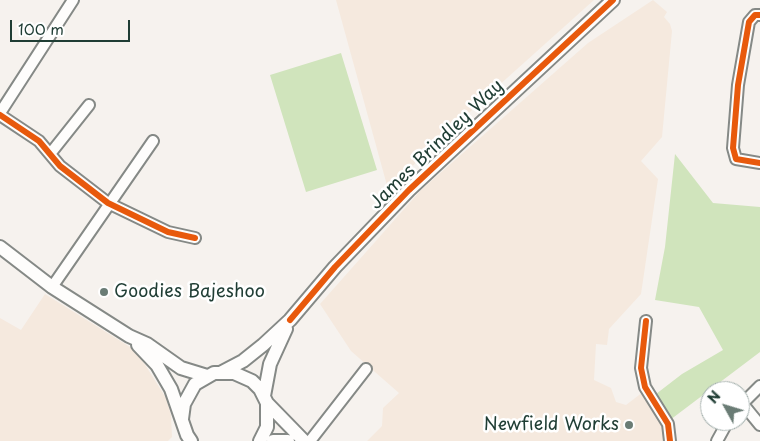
<!DOCTYPE html>
<style>
body{margin:0}
#map{position:relative;width:760px;height:441px;overflow:hidden;background:#f6f2ee;font-family:"Playpen Sans",sans-serif}
canvas{display:block}
.north{position:absolute;left:700px;top:381px;width:50px;height:50px;box-sizing:border-box;background:#fff;border:1px solid #a5b1ae;border-radius:50%;rotate:309deg;font-size:14px;font-weight:700;line-height:20px;text-align:center;color:#1f3d34}
.north::after{content:'';display:block;margin:auto;width:18px;height:22px;background:#6a7c75;clip-path:polygon(50% 0,100% 100%,50% 72%,0 100%)}
.scale{position:absolute;left:10px;top:20px;width:120px;height:22px;box-sizing:border-box;border:2px solid #1f3d34;border-top:0;padding-left:6px;font-size:15px;line-height:18px;white-space:nowrap;color:#1f3d34;-webkit-text-stroke:4px #fff;paint-order:stroke}
</style>
<div id="map">
<canvas width="760" height="441"></canvas>
<div class="north">N</div>
<div class="scale">100 m</div>
</div>
<script>
const g = document.querySelector('canvas').getContext('2d');
g.lineJoin = 'round';
function fill(path, color) {
  g.fillStyle = color;
  g.fill(path, 'evenodd');
}
function poly(rows) {
  const path = new Path2D();
  for (const r of rows) {
    path.moveTo(r[0], r[1]);
    for (let i = 2; i < r.length; i += 2) path.lineTo(r[i], r[i + 1]);
  }
  return path;
}
function stroke(path, color, width, dash) {
  g.strokeStyle = color;
  g.lineWidth = width;
  g.lineCap = dash ? 'butt' : 'round';
  g.setLineDash(dash || []);
  g.stroke(path);
}
function label(font, color, halo, rows, align = 'center') {
  g.font = font + ' "Playpen Sans",sans-serif';
  g.lineWidth = 5;
  g.setLineDash([]);
  g.textBaseline = 'middle';
  g.strokeStyle = halo;
  g.fillStyle = color;
  for (const [text, x, y, turn = 0] of rows) {
    g.save();
    g.translate(x, y);
    g.rotate((+turn || 0) * Math.PI / 180);
    g.textAlign = isNaN(turn) ? turn : align;
    if (halo) g.strokeText(text, 0, 0);
    g.fillText(text, 0, 0);
    g.restore();
  }
}
fill(poly([
 [336,0,594,0,487,96,388,189],
 [653,0,667,12,664,17,670,24,672,31,662,137,641,161,658,179,641,294,609,329,607,345,596,344,594,380,611,388,616,402,626,405,643,392,664,425,667,441,367,441,382,426,383,408,399,393,351,351,320,304,421,190,588,43],
 [45,294,130,347,144,363,166,398,171,415,172,437,168,441,0,441,0,318,21,330]
]), '#f5e9de');
fill(poly([
 [341,53,377,170,306,192,270,75],
 [675,154,713,203,760,207,760,352,670,420,656,394,682,374,723,350,699,307,655,300,665,247]
]), '#d0e4bc');
const minor = poly([
 [760,15,755,15,749,22,738,85,733,148,736,159,760,163],
 [0,113,73,0],
 [0,115,39,141,60,166,108,203,168,232,195,238],
 [50,154,89,105],
 [52,287,153,141],
 [646,321,641,368,645,387,668,424,670,441],
 [742,403,760,425],
 [740,406,760,386],
 [310,441,366,369],
 [717,441,728,421]
]);
const major = poly([
 [0,247,52,287,129,336,147,344,181,368,207,376],
 [138,345,157,365,171,389,187,435,191,441],
 [222,372,243,361,263,345,290,320,335,267,409,190,613,0],
 [264,396,270,364,286,329],
 [267,403,304,441],
 [182,419,184,404,195,384,214,373,234,373,252,381,260,389,267,403,267,427,260,441],
 [273,441,288,441]
]);
stroke(minor, '#858986', 14);
stroke(major, '#858986', 16);
stroke(minor, '#fefdfc', 10);
stroke(major, '#fefdfc', 12);
stroke(poly([
 [760,15,755,15,749,22,738,85,733,148,736,159,760,163],
 [0,115,39,141,60,166,108,203,168,232,195,238],
 [290,320,335,267,409,190,613,0],
 [646,321,641,368,645,387,668,424,670,441]
]), '#e8590c', 6);
for (const [x, y, r, color] of [
 [104,292,5,"#6a7c75"],
 [629,425,5,"#6a7c75"]
]) {
  const dot = new Path2D();
  dot.arc(x, y, r, 0, 2 * Math.PI);
  g.fillStyle = color;
  g.fill(dot);
  stroke(dot, '#fff', 2);
}
label('18px', '#1f3d34', '#fff', [
 ["James Brindley Way",437,145,-44]
]);
label('18px', '#1f3d34', '#fff', [
 ["Goodies Bajeshoo",114,292],
 ["Newfield Works",619,425,"right"]
], 'left');
</script>
